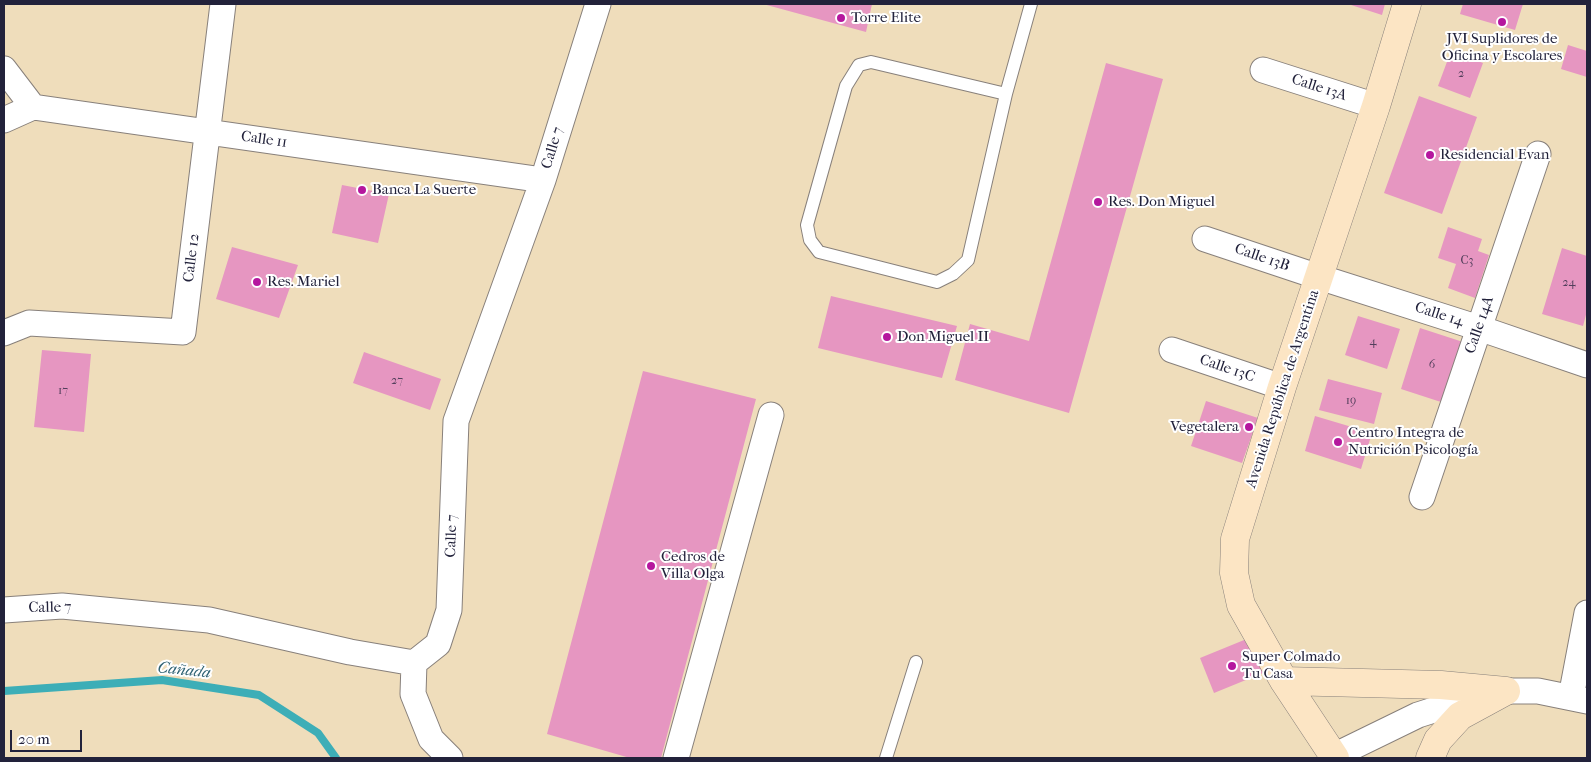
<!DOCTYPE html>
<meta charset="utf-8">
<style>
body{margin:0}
#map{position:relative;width:1591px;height:762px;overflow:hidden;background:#efddbb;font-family:"IM FELL French Canon",serif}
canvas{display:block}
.frame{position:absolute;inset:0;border:5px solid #22223b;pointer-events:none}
.scale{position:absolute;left:10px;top:730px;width:72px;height:22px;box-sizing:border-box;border:2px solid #22223b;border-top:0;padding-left:6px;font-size:15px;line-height:18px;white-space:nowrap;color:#22223b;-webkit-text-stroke:4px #fff;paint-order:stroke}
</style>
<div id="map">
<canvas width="1591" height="762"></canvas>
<div class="frame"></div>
<div class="scale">20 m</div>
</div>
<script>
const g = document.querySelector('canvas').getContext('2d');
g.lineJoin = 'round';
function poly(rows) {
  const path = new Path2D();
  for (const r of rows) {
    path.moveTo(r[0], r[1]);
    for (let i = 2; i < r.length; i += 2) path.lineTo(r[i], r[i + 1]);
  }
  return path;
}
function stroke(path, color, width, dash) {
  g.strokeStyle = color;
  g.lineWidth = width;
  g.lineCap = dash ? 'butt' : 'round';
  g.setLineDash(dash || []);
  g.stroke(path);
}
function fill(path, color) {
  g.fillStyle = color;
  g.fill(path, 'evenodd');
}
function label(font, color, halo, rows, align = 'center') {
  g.font = font + ' "IM FELL French Canon",serif';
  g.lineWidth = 4;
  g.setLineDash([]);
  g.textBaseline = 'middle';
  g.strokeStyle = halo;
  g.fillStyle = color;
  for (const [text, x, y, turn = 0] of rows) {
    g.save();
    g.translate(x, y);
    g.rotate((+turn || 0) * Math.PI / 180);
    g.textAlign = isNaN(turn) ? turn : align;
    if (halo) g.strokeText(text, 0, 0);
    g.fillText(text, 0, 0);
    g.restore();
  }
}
stroke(poly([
 [4,691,162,680,259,695,318,733,336,758]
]), '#3daeb7', 8);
fill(poly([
 [763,4,872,4,866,32],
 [1348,4,1385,4,1382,15],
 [1463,4,1523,4,1515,30,1460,14],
 [1568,45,1587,51,1587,77,1561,69],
 [1451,51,1483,63,1470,98,1438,86],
 [1106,63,1163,79,1069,413,955,380,970,324,1029,341],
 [1419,96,1477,117,1442,214,1384,193],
 [342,185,389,194,378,243,332,233],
 [1448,227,1482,239,1478,251,1489,255,1475,298,1448,288,1456,264,1438,258],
 [232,247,298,265,279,318,216,299],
 [1562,248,1587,256,1587,311,1583,326,1542,314],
 [831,296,957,326,942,378,818,348],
 [1358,316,1400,329,1387,369,1345,355],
 [1420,328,1463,342,1444,403,1401,389],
 [42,350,91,354,84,432,34,427],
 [364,352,441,379,430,410,353,383],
 [643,371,756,399,661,758,630,758,547,734],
 [1328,379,1382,393,1374,424,1319,410],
 [1206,401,1258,418,1242,463,1191,446],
 [1315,416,1372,433,1361,469,1305,451],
 [1249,638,1263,673,1214,693,1200,658]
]), '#e696c1');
const lane = poly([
 [1006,94,871,62,859,65,846,86,807,225,810,240,819,252,937,282,953,274,968,260,1006,94,1031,4],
 [886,758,916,662]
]);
const street = poly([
 [4,69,33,107,543,180],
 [1263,70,1376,106],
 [4,120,33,107],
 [1205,239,1319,277,1479,328,1587,365],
 [4,333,29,323,183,332,223,4],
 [1172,350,1282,387],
 [1422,497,1538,154],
 [4,610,62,606,209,620,350,652,414,663,438,644,449,610,456,421,543,180,598,4],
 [414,663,413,694,431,739,450,758],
 [1571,697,1587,613],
 [1334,756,1418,715,1462,701,1506,691,1538,691,1587,701],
 [676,758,771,415]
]);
const secondary = poly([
 [1284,681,1441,685,1506,691],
 [1335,758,1284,681,1241,605,1234,573,1235,539,1282,387,1376,106,1407,4],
 [1430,758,1438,740,1460,716,1506,691]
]);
stroke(lane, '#88807b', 14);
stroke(street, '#88807b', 27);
stroke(secondary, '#88807b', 29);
stroke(lane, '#fff', 12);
stroke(street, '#fff', 25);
stroke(secondary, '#fce5c4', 28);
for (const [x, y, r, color] of [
 [841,18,5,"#b5179e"],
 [1502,22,5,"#b5179e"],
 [1430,155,5,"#b5179e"],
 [362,190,5,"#b5179e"],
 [1098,202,5,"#b5179e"],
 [257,282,5,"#b5179e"],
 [887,337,5,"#b5179e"],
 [1249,427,5,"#b5179e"],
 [1338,442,5,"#b5179e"],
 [651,566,5,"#b5179e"],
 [1232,666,5,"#b5179e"]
]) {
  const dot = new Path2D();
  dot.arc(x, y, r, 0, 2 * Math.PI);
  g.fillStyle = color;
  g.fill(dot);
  stroke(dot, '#fff', 2);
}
label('12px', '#533f5c', null, [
 ["2",1461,74],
 ["C3",1467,261],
 ["24",1569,283],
 ["4",1373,342],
 ["6",1432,365],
 ["27",397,381],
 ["17",63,391],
 ["19",1351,401]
]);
label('15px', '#22223b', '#fff', [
 ["Torre Elite",851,18],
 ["JVI Suplidores de",1502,39,"center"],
 ["Oficina y Escolares",1502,56,"center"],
 ["Residencial Evan",1440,155],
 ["Banca La Suerte",372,190],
 ["Res. Don Miguel",1108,202],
 ["Res. Mariel",267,282],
 ["Don Miguel II",897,337],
 ["Vegetalera",1239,427,"right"],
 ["Centro Integra de",1348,433],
 ["Nutrición Psicología",1348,450],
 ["Cedros de",661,557],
 ["Villa Olga",661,574],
 ["Super Colmado",1242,657],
 ["Tu Casa",1242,674]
], 'left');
label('15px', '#22223b', '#fff', [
 ["Calle 13A",1319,88,18],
 ["Calle 11",264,140,8],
 ["Calle 7",553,148,-73],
 ["Calle 12",192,258,-83],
 ["Calle 13B",1262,258,19],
 ["Calle 14",1439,315,18],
 ["Calle 14A",1480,325,-71],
 ["Calle 13C",1227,369,19],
 ["Avenida República de Argentina",1283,389,-72],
 ["Calle 7",452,536,-88],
 ["Calle 7",50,608,-1]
]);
label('italic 16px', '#2e6173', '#fff', [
 ["Cañada",184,671,6]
]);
</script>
